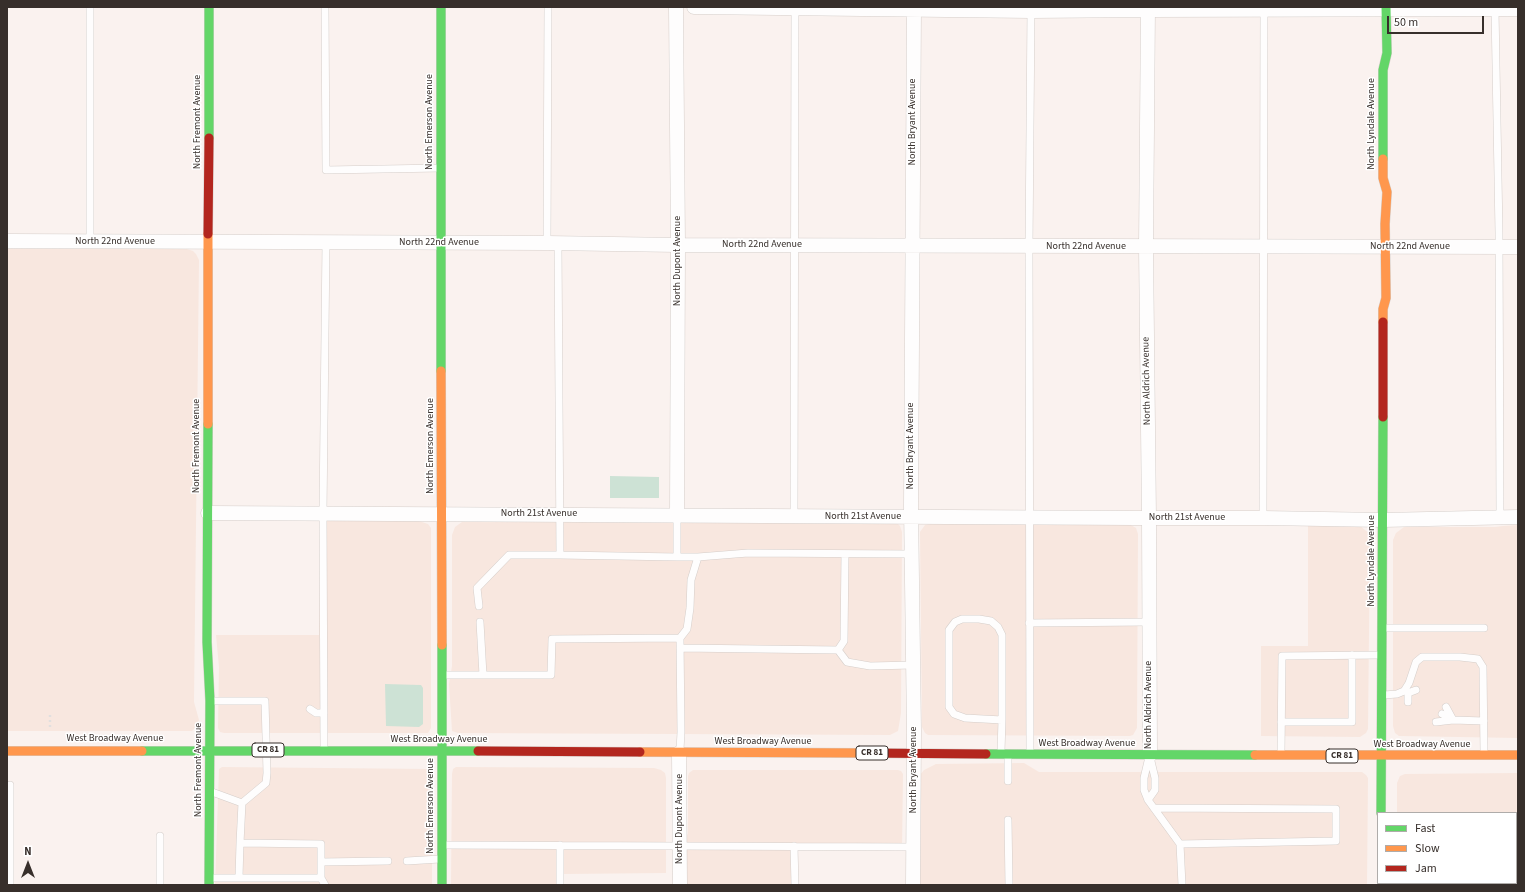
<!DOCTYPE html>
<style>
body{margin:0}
#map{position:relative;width:1525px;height:892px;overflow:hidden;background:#faf2ef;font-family:"Source Sans 3",sans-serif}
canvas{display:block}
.frame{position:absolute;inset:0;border:8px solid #372f2b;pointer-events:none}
.legend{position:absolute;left:1377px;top:812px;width:140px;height:72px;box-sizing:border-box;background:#fff;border:1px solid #afacaa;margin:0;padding:5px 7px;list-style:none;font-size:12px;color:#372f2b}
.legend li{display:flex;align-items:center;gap:8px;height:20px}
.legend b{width:20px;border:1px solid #afacaa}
.north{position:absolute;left:8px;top:844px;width:40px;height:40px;-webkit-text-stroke:3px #fff;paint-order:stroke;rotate:0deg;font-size:11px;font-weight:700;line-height:16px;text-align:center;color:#372f2b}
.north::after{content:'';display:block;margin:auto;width:14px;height:18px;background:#372f2b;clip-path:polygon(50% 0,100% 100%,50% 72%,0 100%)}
.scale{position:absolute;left:1387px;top:16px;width:97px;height:18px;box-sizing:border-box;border:2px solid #372f2b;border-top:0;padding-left:5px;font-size:12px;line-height:14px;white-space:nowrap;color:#372f2b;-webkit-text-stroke:3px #fff;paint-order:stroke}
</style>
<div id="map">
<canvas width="1525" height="892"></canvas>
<div class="frame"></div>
<ul class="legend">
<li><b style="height:5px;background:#63d668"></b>Fast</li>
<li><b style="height:5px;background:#ff974d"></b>Slow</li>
<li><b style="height:5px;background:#b3261e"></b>Jam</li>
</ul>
<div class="north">N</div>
<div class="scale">50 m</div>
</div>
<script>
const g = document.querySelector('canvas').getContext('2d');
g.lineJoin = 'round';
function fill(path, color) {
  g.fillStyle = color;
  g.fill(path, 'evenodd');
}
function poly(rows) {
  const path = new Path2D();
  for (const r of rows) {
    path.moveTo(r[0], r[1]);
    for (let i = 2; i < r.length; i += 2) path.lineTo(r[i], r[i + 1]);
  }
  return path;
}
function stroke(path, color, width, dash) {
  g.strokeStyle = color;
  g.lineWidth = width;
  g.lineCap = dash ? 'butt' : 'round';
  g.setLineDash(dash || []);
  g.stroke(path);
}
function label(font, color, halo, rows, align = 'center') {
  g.font = font + ' "Source Sans 3",sans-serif';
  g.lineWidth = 3;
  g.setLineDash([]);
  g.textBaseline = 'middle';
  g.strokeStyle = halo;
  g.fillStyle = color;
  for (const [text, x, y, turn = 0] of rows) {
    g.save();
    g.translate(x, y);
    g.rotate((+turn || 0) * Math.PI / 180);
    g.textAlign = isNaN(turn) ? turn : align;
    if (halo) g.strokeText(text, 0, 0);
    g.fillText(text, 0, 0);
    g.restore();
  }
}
fill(poly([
 [7,249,187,249,193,251,196,254,199,260,194,702,199,720,197,726,192,731,7,731],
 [321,521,419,521,428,524,431,528,431,728,428,733,224,733,220,732,218,728,219,667,216,635,319,635],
 [462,522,897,523,900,526,902,532,901,713,898,731,890,735,458,733,452,731,449,684,452,666,452,535,455,527],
 [930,524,1129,524,1136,528,1138,534,1137,728,1133,735,1130,736,928,735,925,733,922,727,920,532,925,525],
 [1308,525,1360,526,1370,534,1368,729,1366,733,1360,737,1261,736,1261,646,1308,646],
 [1518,525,1518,738,1399,736,1395,733,1393,726,1393,540,1396,533,1404,527,1495,527,1503,526],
 [1024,763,1039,772,1362,772,1366,775,1368,778,1367,885,919,885,920,775,924,770,936,764],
 [222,767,430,769,432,772,432,885,215,885,219,769],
 [456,767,654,768,661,770,665,773,666,778,666,873,563,874,563,885,451,885,452,774,453,769],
 [693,770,898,770,901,771,903,774,902,851,791,850,791,885,685,885,683,848,688,833,688,776,689,773],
 [1518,773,1518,885,1396,885,1396,883,1516,883,1516,813,1397,813,1397,783,1400,776,1405,774]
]), '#f8e7df');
fill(poly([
 [610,476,659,477,659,498,610,498],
 [385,684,421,685,423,688,423,724,419,727,386,726]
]), '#cde2d5');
const lane = poly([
 [90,7,90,241],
 [325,7,326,170,441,168],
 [1495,9,1499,233,1500,517],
 [547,243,548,7],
 [558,244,560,555,677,557],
 [677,516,677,557,698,557,691,580,690,608,687,629,680,638],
 [794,516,795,7],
 [1263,518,1264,7],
 [845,554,844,641,838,650,847,662,870,666,913,665],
 [698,557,748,553,911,554],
 [479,606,477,588,509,555,560,555],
 [480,622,483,675],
 [1029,623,1149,622],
 [1383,628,1484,628],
 [680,648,838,650],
 [443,675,551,675,552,639,680,638,681,732,680,750],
 [1384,695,1397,694,1404,691,1409,683,1416,662,1422,657,1460,657,1478,659,1483,667,1484,753],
 [210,701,265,701,267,773,266,783,242,803,240,843],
 [1408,702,1408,693,1416,690],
 [310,709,316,713,324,713],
 [1442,714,1453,720,1484,721],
 [1281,722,1352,722,1352,655],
 [1436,722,1453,720,1446,707],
 [324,748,323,513,326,242],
 [1001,752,1002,720,1002,635,998,627,991,621,979,619,962,619,955,622,949,630,949,707,954,714,965,718,1002,720],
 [1030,752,1029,247,1031,9],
 [1281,754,1282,656,1380,655],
 [1008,757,1008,781],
 [1149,757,1144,778,1144,790,1148,800,1180,844,1182,885],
 [10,785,10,875],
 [212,792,242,803],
 [1148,800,1155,790,1155,778,1150,757],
 [1154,808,1336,809,1336,841,1180,844],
 [1008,820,1009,885],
 [443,845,913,847],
 [794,846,795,885],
 [407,861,440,859],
 [321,862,388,861],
 [7,875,10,875,10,885],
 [239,877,240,843,321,844,321,878],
 [211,878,321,878,325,885],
 [160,885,160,836],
 [560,885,560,845]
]);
const street = poly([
 [676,7,678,245,677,516],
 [694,7,1031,11,1148,10,1518,9],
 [1148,7,1146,247,1149,518,1150,755],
 [7,241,547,243,678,245,1518,247],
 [208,513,1135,518,1263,518,1383,520,1518,517],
 [679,753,680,885],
 [913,885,914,731,911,506,914,7]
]);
const fast = poly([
 [441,7,441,371],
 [209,138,209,7],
 [1383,159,1383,70,1387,53,1386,7],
 [208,424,207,642,210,701,209,885],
 [442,645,442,885],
 [142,751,478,751],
 [986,754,1255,755],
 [1381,813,1383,417]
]);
const slow = poly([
 [1383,159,1383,178,1387,192,1385,224,1386,298,1383,309,1383,322],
 [441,371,442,645],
 [208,424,208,234],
 [7,751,142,751],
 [640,752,865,753],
 [1255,755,1518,755],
 [1382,883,1382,885]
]);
const jam = poly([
 [208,234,209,138],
 [1383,322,1383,417],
 [478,751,640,752],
 [865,753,986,754]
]);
stroke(lane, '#d5ceca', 8);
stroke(street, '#d5ceca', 15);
stroke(fast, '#d5ceca', 10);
stroke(slow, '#d5ceca', 10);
stroke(jam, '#d5ceca', 10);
stroke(poly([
 [50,715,50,727]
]), '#e1dfde', 2.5, [2, 3]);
stroke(lane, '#fefdfd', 7);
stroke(street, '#fefdfd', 14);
stroke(fast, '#63d668', 9);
stroke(slow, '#ff974d', 9);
stroke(jam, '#b3261e', 9);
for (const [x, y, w] of [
 [268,750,32],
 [872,753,32],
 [1342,756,32]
]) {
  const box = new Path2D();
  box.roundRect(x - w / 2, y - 7, w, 14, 3);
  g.fillStyle = '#fff';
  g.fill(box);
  stroke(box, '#372f2b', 1);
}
label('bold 9px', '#372f2b', null, [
 ["CR 81",268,750],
 ["CR 81",872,753],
 ["CR 81",1342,756]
]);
label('10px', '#372f2b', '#fff', [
 ["North Fremont Avenue",198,122,-90],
 ["North Emerson Avenue",430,122,-90],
 ["North Bryant Avenue",913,122,-90],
 ["North Lyndale Avenue",1372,124,-90],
 ["North 22nd Avenue",115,242],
 ["North 22nd Avenue",439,243],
 ["North 22nd Avenue",762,245],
 ["North 22nd Avenue",1086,247],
 ["North 22nd Avenue",1410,247],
 ["North Dupont Avenue",678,261,-90],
 ["North Aldrich Avenue",1147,381,-91],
 ["North Fremont Avenue",197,446,-90],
 ["North Emerson Avenue",431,446,-90],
 ["North Bryant Avenue",911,446,-90],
 ["North 21st Avenue",539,514],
 ["North 21st Avenue",863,517],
 ["North 21st Avenue",1187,518],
 ["North Lyndale Avenue",1372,561,-90],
 ["North Aldrich Avenue",1149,705,-90],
 ["West Broadway Avenue",115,739],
 ["West Broadway Avenue",439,740],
 ["West Broadway Avenue",763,742],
 ["West Broadway Avenue",1087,744],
 ["West Broadway Avenue",1422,745],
 ["North Fremont Avenue",199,770,-90],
 ["North Bryant Avenue",914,770,-90],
 ["North Emerson Avenue",431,806,-90],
 ["North Dupont Avenue",680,819,-90]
]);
</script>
